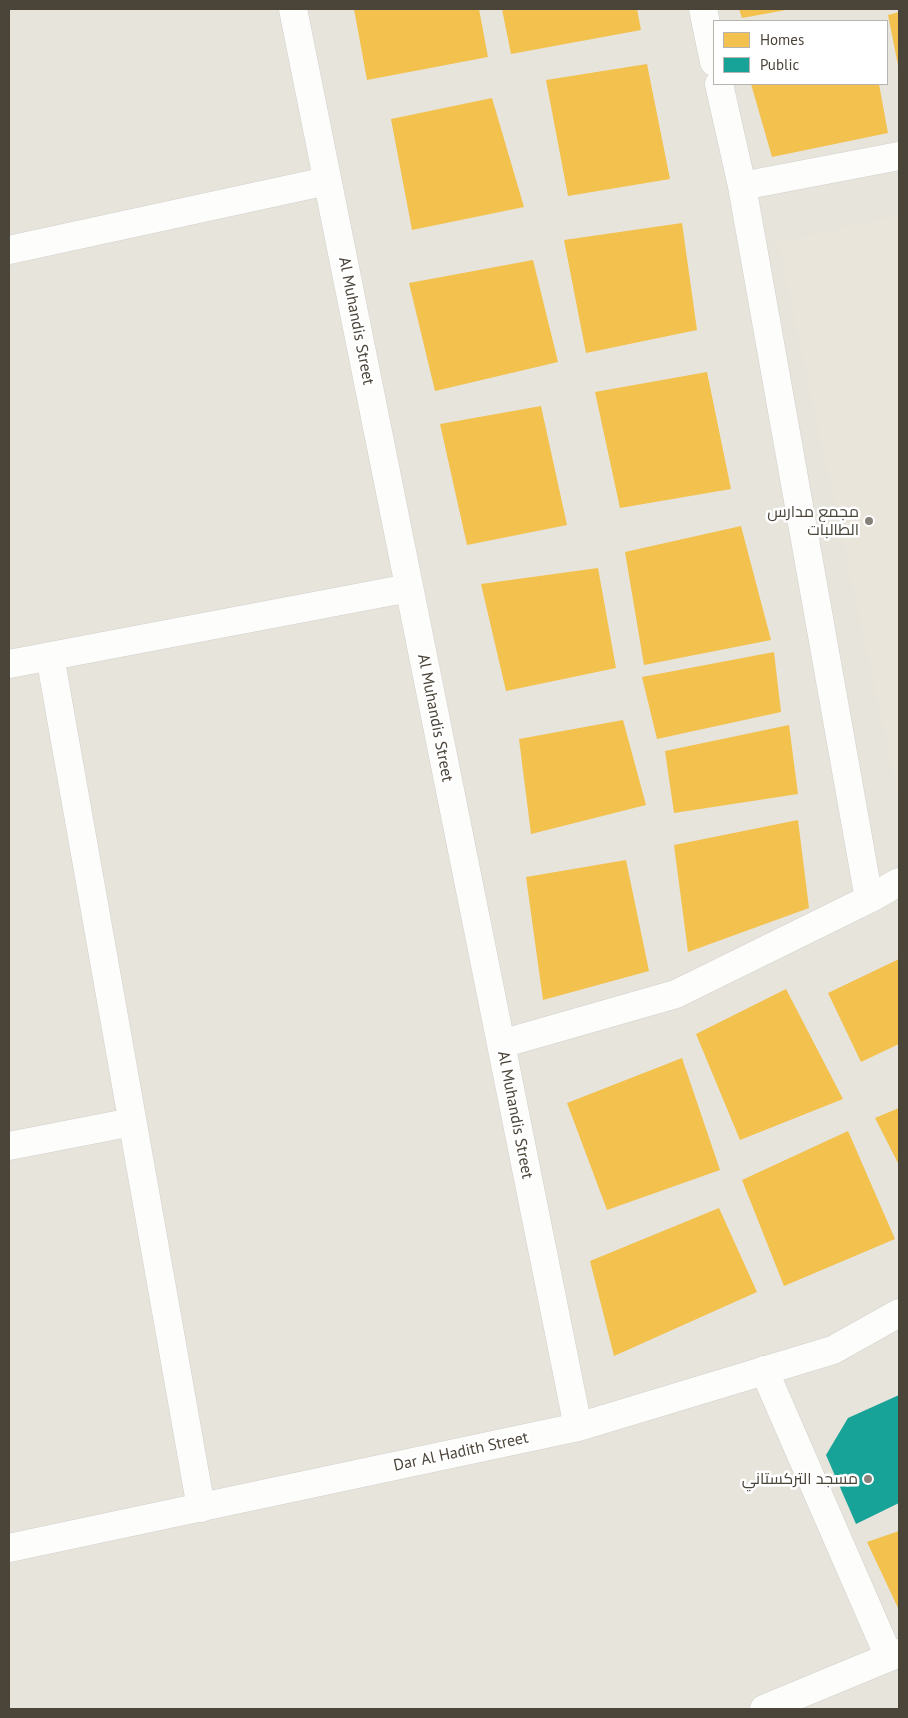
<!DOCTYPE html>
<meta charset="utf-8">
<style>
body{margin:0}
#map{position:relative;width:908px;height:1718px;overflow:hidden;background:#f4f2ee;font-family:"PT Sans",sans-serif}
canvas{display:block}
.frame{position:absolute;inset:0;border:10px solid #4b4439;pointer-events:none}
.legend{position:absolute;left:713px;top:20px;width:175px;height:65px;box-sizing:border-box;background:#fff;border:1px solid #b7b4b0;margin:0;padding:6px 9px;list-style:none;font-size:15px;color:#4b4439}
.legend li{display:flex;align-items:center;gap:10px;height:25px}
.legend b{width:25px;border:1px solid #b7b4b0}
</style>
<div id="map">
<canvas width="908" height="1718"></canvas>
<div class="frame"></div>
<ul class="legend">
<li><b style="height:14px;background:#f2c14e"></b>Homes</li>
<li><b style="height:14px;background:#17a398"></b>Public</li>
</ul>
</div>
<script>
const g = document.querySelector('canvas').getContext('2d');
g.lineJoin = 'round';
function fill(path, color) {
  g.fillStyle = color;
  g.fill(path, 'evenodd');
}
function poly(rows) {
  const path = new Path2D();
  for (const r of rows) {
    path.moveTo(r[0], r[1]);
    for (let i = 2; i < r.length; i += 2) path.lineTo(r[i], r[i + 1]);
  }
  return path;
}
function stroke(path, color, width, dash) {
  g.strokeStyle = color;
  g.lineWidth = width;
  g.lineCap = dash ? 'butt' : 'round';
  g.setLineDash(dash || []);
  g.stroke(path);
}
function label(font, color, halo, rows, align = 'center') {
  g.font = font + ' "PT Sans",Cairo,sans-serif';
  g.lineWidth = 5;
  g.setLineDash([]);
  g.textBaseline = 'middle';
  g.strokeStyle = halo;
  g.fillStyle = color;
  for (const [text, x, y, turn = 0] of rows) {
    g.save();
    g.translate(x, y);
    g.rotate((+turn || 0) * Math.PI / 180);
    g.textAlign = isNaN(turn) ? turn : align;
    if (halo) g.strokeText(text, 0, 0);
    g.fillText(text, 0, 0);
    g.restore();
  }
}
fill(poly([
 [9,9,899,9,899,1709,9,1709],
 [714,21,887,21,887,84,714,84]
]), '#e7e4dc');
fill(poly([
 [899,215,899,799,778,243]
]), '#eae5da');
fill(poly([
 [354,9,479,9,488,57,367,80],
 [502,9,637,9,641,30,511,54],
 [739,9,786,9,786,10,742,18],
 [899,12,899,65,898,65,888,15],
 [647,64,670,179,568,196,546,80],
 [751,84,879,84,888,133,772,157],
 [492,98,524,207,412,230,391,119],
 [682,223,697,330,586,353,564,240],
 [533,260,558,362,435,391,409,283],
 [707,372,731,489,620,508,595,392],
 [541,406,567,525,467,545,440,424],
 [741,526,771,640,644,665,625,552],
 [598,568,616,668,506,691,481,584],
 [774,652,781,712,657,739,642,677],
 [623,720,646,805,531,834,519,739],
 [789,725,798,794,674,813,665,751],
 [798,820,809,908,688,952,674,845],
 [626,860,649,971,543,1000,526,877],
 [899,959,899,1044,861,1062,828,993],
 [786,989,843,1099,740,1140,696,1034],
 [682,1058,720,1170,607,1210,567,1103],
 [899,1108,899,1165,875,1118],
 [848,1131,895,1239,784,1286,742,1180],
 [719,1208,757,1292,614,1356,590,1261],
 [899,1531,899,1610,867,1542]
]), '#f2c14e');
fill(poly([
 [899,1395,899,1503,856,1524,826,1455,848,1418]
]), '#17a398');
const street = poly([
 [293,9,578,1427],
 [703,9,714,62],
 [719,84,742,186,869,899],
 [742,186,899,156],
 [9,250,327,181],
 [50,656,201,1508],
 [9,664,409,588],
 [501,1044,676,994,869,899,899,882],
 [9,1146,132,1122],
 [764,1370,889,1657],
 [9,1548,578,1427,833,1350,899,1313],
 [764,1709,899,1653]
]);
stroke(street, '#d2d0cb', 29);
stroke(street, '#fdfdfc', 28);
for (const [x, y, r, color] of [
 [869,521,5,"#868178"],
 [868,1479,5,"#868178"]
]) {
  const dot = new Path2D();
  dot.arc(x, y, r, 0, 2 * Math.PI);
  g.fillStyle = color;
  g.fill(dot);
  stroke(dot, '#fff', 2);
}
label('16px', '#4b4439', '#fff', [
 ["Al Muhandis Street",356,321,79],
 ["Al Muhandis Street",435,718,79],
 ["Al Muhandis Street",515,1115,79],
 ["Dar Al Hadith Street",461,1452,-12]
]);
label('16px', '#4b4439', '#fff', [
 ["مجمع مدارس",859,512],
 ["الطالبات",859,530],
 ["مسجد التركستاني",858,1479]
], 'right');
</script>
